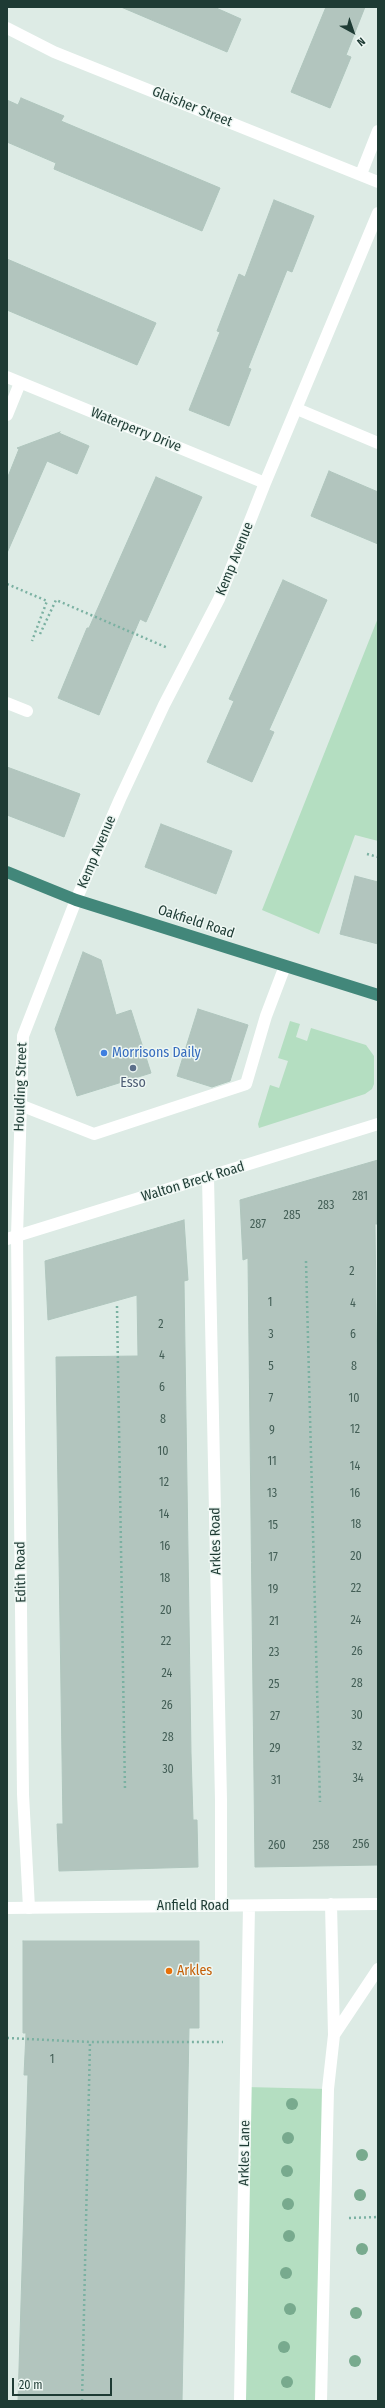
<!DOCTYPE html>
<style>
body{margin:0}
#map{position:relative;width:385px;height:2408px;overflow:hidden;background:#ddebe5;font-family:"Fira Sans Condensed",sans-serif}
canvas{display:block}
.frame{position:absolute;inset:0;border:8px solid #1e3b34;pointer-events:none}
.north{position:absolute;left:333px;top:12px;width:40px;height:40px;-webkit-text-stroke:3px #eef7f3;paint-order:stroke;rotate:140deg;font-size:11px;font-weight:700;line-height:16px;text-align:center;color:#1e3b34}
.north::after{content:'';display:block;margin:auto;width:14px;height:18px;background:#1e3b34;clip-path:polygon(50% 0,100% 100%,50% 72%,0 100%)}
.scale{position:absolute;left:12px;top:2378px;width:100px;height:18px;box-sizing:border-box;border:2px solid #1e3b34;border-top:0;padding-left:5px;font-size:12px;line-height:14px;white-space:nowrap;color:#1e3b34;-webkit-text-stroke:3px #eef7f3;paint-order:stroke}
</style>
<div id="map">
<canvas width="385" height="2408"></canvas>
<div class="frame"></div>
<div class="north">N</div>
<div class="scale">20 m</div>
</div>
<script>
const g = document.querySelector('canvas').getContext('2d');
g.lineJoin = 'round';
function fill(path, color) {
  g.fillStyle = color;
  g.fill(path, 'evenodd');
}
function poly(rows) {
  const path = new Path2D();
  for (const r of rows) {
    path.moveTo(r[0], r[1]);
    for (let i = 2; i < r.length; i += 2) path.lineTo(r[i], r[i + 1]);
  }
  return path;
}
function stroke(path, color, width, dash) {
  g.strokeStyle = color;
  g.lineWidth = width;
  g.lineCap = dash ? 'butt' : 'round';
  g.setLineDash(dash || []);
  g.stroke(path);
}
function label(font, color, halo, rows, align = 'center') {
  g.font = font + ' "Fira Sans Condensed",sans-serif';
  g.lineWidth = 3;
  g.setLineDash([]);
  g.textBaseline = 'middle';
  g.strokeStyle = halo;
  g.fillStyle = color;
  for (const [text, x, y, turn = 0] of rows) {
    g.save();
    g.translate(x, y);
    g.rotate((+turn || 0) * Math.PI / 180);
    g.textAlign = isNaN(turn) ? turn : align;
    if (halo) g.strokeText(text, 0, 0);
    g.fillText(text, 0, 0);
    g.restore();
  }
}
fill(poly([
 [378,618,378,841,355,835,319,934,262,910],
 [290,1021,300,1024,296,1037,307,1041,311,1028,366,1045,374,1056,374,1084,372,1089,365,1094,259,1128,258,1124,270,1085,279,1088,288,1061,278,1058],
 [246,2087,328,2089,321,2401,240,2401]
]), '#b4dec1');
const building = poly([
 [121,7,214,7,241,19,227,52,121,7],
 [326,7,365,7,346,55,351,57,330,108,291,92,326,7],
 [21,98,64,116,61,121,220,188,202,231,54,169,56,163,7,142,7,100,18,105,21,98],
 [274,200,314,216,292,272,287,270,248,368,251,369,229,426,189,410,220,332,217,331,239,274,245,277,274,200],
 [7,259,156,323,137,365,7,310,7,259],
 [60,432,59,433,89,446,77,474,47,461,7,553,7,479,19,449,17,448,60,432],
 [329,471,378,492,378,544,311,516,329,471],
 [156,477,202,497,146,622,140,619,99,715,58,698,87,628,89,628,156,477],
 [283,580,327,600,269,730,274,732,252,782,207,762,234,701,229,699,283,580],
 [7,767,80,794,64,837,7,815,7,767],
 [161,824,232,851,216,894,145,867,161,824],
 [355,876,378,882,378,944,340,934,355,876],
 [83,952,101,960,116,1015,131,1010,151,1073,77,1096,55,1029,83,952],
 [198,1009,248,1025,230,1081,212,1087,177,1076,198,1009],
 [378,1160,377,1224,375,1224,378,1456,378,1865,255,1867,248,1258,243,1260,240,1200,378,1160],
 [184,1220,188,1280,184,1281,191,1753,193,1820,197,1820,198,1867,59,1871,57,1824,63,1824,56,1357,138,1356,137,1295,48,1320,45,1261,184,1220],
 [23,1941,199,1941,199,2028,189,2028,182,2401,18,2401,28,2075,24,2075,26,2033,23,2033,23,1941]
]);
fill(building, '#b2c5be');
stroke(building, '#afc5bd', 1);
stroke(poly([
 [7,584,47,601,32,641],
 [40,634,56,600,168,648],
 [367,854,378,857],
 [306,1261,320,1802],
 [117,1306,125,1791],
 [7,2038,90,2042,223,2042],
 [349,2218,378,2217],
 [82,2401,90,2042]
]), '#7bb1a2', 2.5, [2, 3]);
stroke(poly([
 [7,703,27,711],
 [20,1105,94,1134,246,1084,266,1016,285,966]
]), '#fff', 12);
stroke(poly([
 [7,28,54,52,378,182],
 [361,174,378,131],
 [7,377,265,483],
 [297,409,378,443],
 [7,415,20,383],
 [29,1908,23,1794,17,1236,23,1036,76,900,120,799,164,705,219,599,265,483,378,213]
]), '#fff', 12);
stroke(poly([
 [208,1177,221,1800,221,1905],
 [7,1239,378,1124],
 [7,1908,378,1904],
 [334,2035,378,1969],
 [240,2401,249,1906],
 [321,2401,328,2089,334,2035,331,1904]
]), '#fff', 12);
stroke(poly([
 [7,872,76,900,378,995]
]), '#42877a', 12);
g.fillStyle = '#78aa8e';
for (const [x, y] of [
 [292,2104],
 [288,2138],
 [362,2155],
 [287,2171],
 [360,2195],
 [288,2204],
 [289,2236],
 [362,2249],
 [286,2273],
 [290,2309],
 [356,2313],
 [284,2347],
 [355,2361],
 [287,2382]
]) {
  g.beginPath();
  g.arc(x, y, 6, 0, 2 * Math.PI);
  g.fill();
}
for (const [x, y, r, color] of [
 [104,1053,4,"#3f7fe0"],
 [133,1068,4,"#5c6f8a"],
 [169,1971,4,"#e8710a"]
]) {
  const dot = new Path2D();
  dot.arc(x, y, r, 0, 2 * Math.PI);
  g.fillStyle = color;
  g.fill(dot);
  stroke(dot, '#eef7f3', 1.5);
}
label('12px', '#435e56', null, [
 ["281",360,1197],
 ["283",326,1206],
 ["285",292,1216],
 ["287",258,1225],
 ["2",352,1272],
 ["1",270,1303],
 ["4",353,1304],
 ["2",161,1325],
 ["3",271,1335],
 ["6",353,1335],
 ["4",162,1356],
 ["5",271,1367],
 ["8",354,1367],
 ["6",162,1388],
 ["7",271,1399],
 ["10",354,1399],
 ["8",163,1420],
 ["12",355,1430],
 ["9",272,1431],
 ["10",163,1452],
 ["11",272,1462],
 ["14",355,1467],
 ["12",164,1483],
 ["13",272,1494],
 ["16",355,1494],
 ["14",164,1515],
 ["18",356,1525],
 ["15",273,1526],
 ["16",165,1547],
 ["20",356,1557],
 ["17",273,1558],
 ["18",165,1579],
 ["22",356,1589],
 ["19",273,1590],
 ["20",166,1611],
 ["24",356,1621],
 ["21",274,1622],
 ["22",166,1642],
 ["26",357,1652],
 ["23",274,1653],
 ["24",167,1674],
 ["28",357,1684],
 ["25",274,1685],
 ["26",167,1706],
 ["30",357,1716],
 ["27",275,1717],
 ["28",168,1738],
 ["32",357,1747],
 ["29",275,1749],
 ["30",168,1770],
 ["34",358,1779],
 ["31",276,1781],
 ["256",361,1845],
 ["260",277,1846],
 ["258",321,1846],
 ["1",52,2060]
]);
label('14px', '#1e3b34', '#eef7f3', [
 ["Glaisher Street",192,107,22],
 ["Waterperry Drive",136,430,22],
 ["Kemp Avenue",235,559,-68],
 ["Kemp Avenue",97,852,-67],
 ["Oakfield Road",196,922,18],
 ["Houlding Street",21,1087,-88],
 ["Walton Breck Road",193,1182,-17],
 ["Arkles Road",216,1541,-91],
 ["Edith Road",21,1572,-91],
 ["Anfield Road",193,1906],
 ["Arkles Lane",245,2153,-89]
]);
label('14px', '#366cbe', '#eef7f3', [
 ["Morrisons Daily",112,1053]
], 'left');
label('14px', '#4e5e75', '#eef7f3', [
 ["Esso",133,1083]
]);
label('14px', '#c56008', '#eef7f3', [
 ["Arkles",177,1971]
], 'left');
</script>
